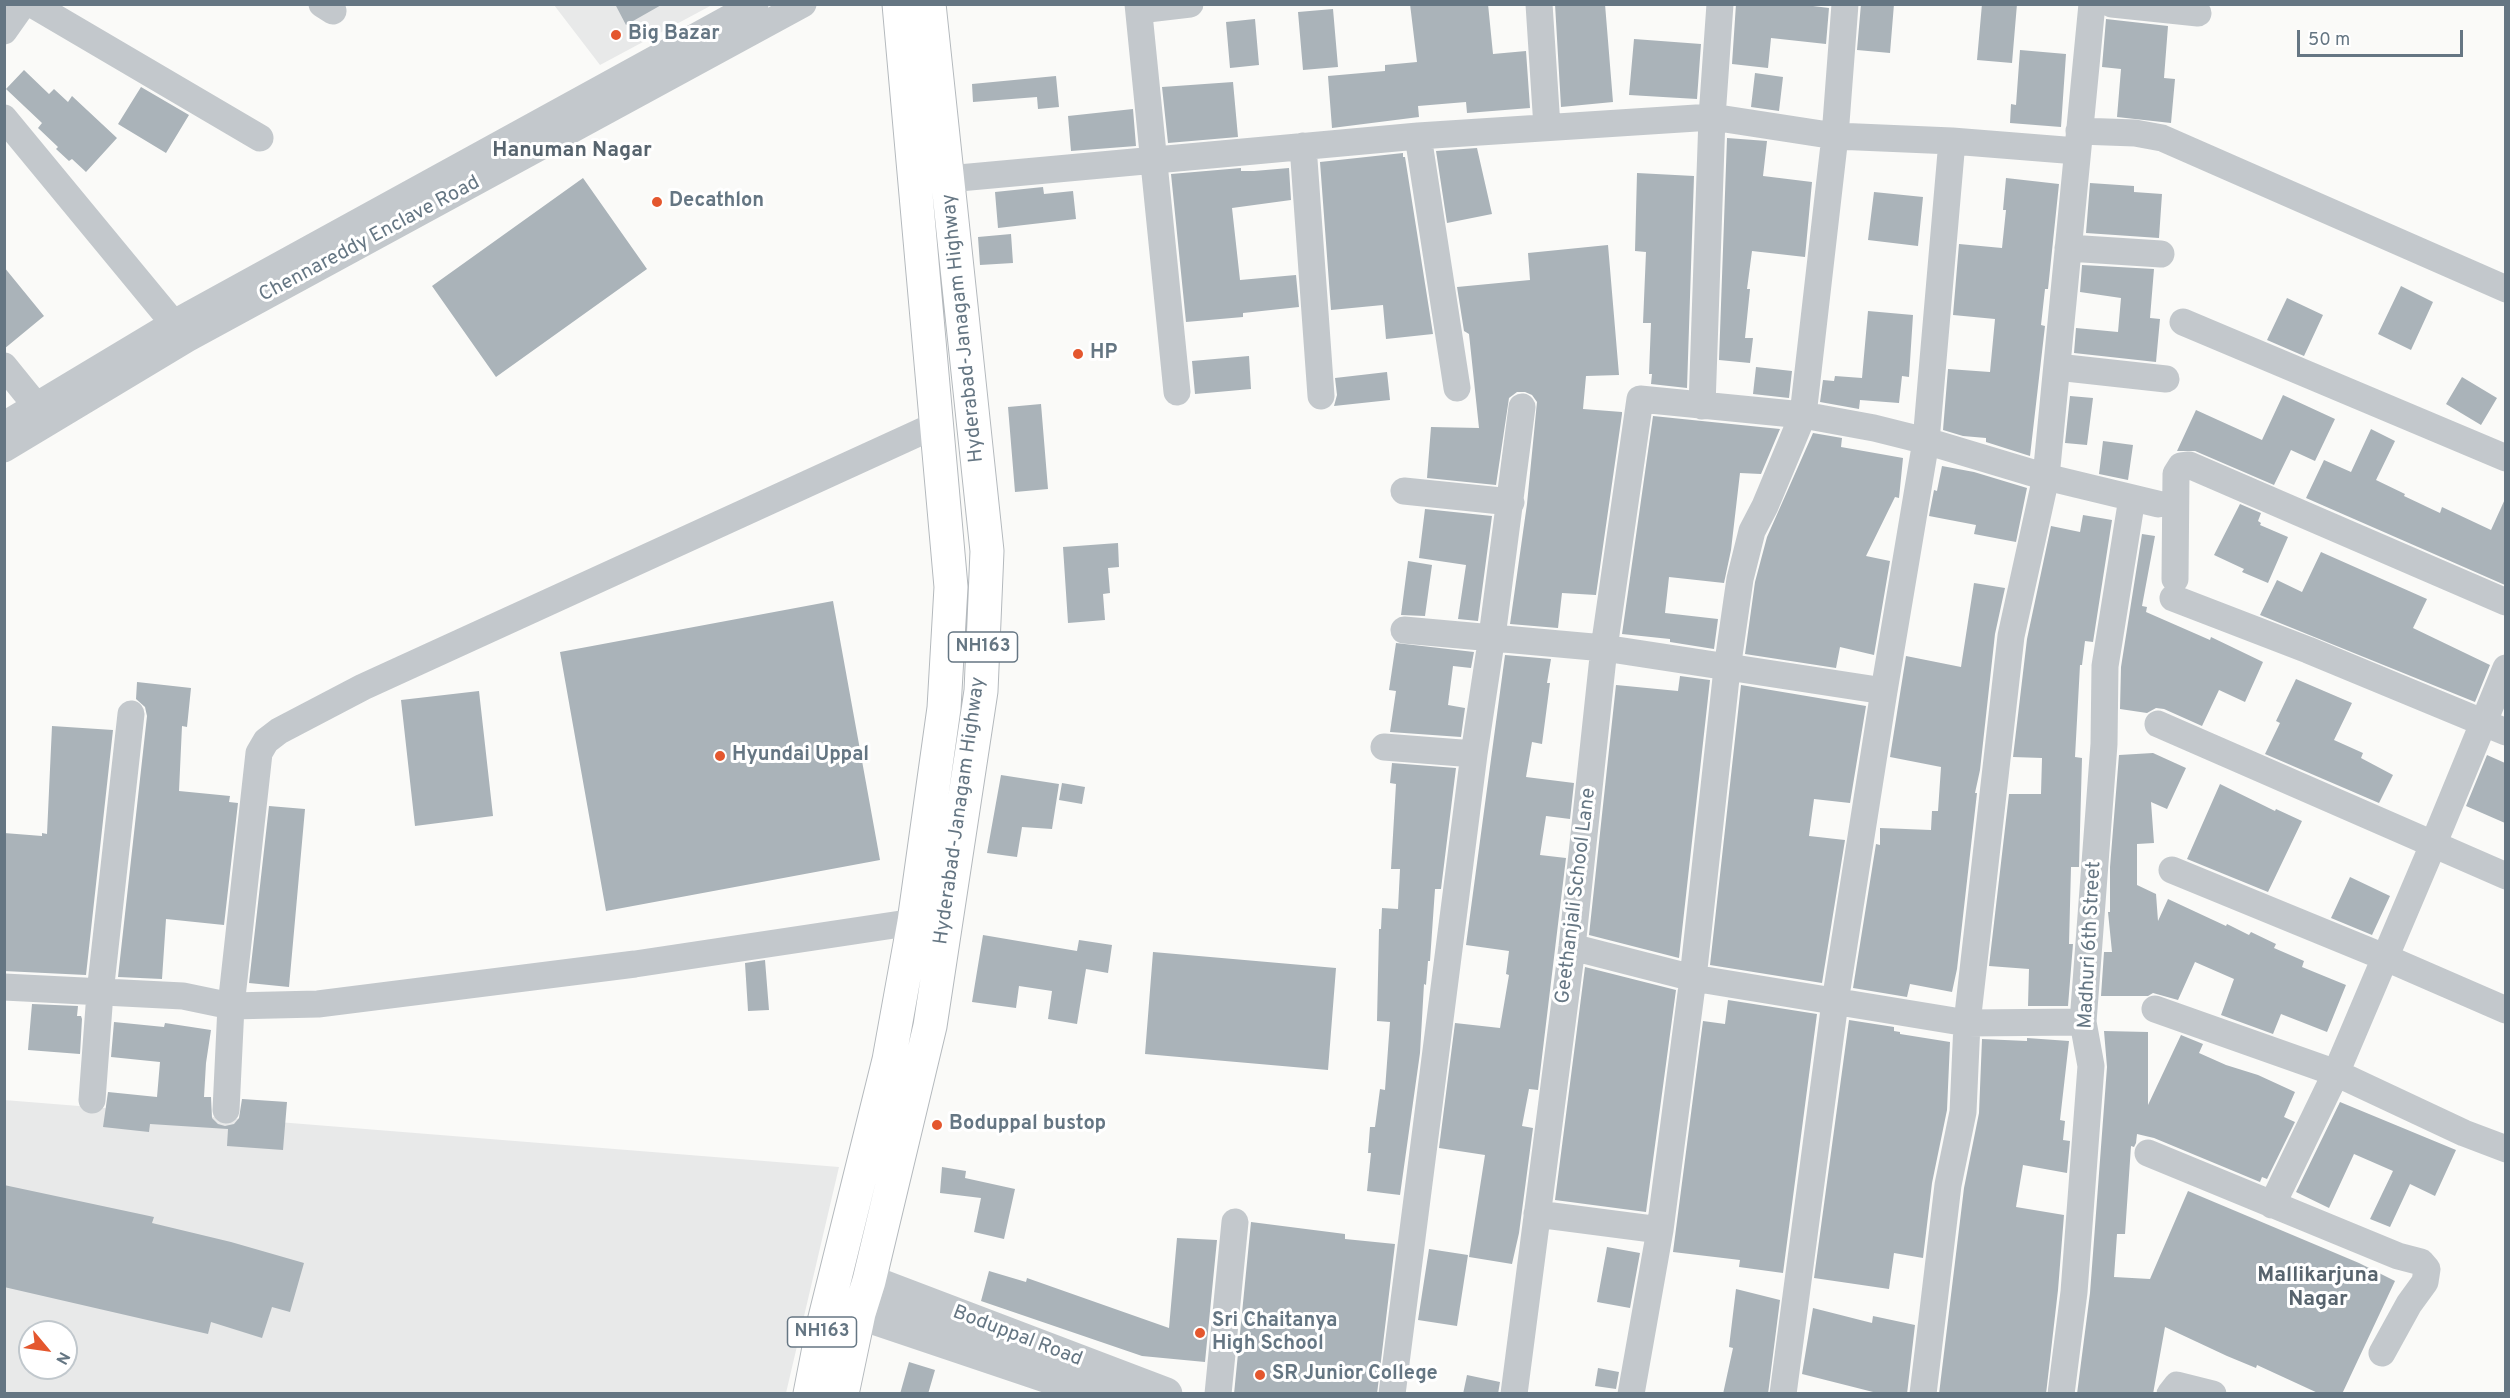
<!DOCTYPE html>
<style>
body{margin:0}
#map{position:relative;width:2510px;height:1398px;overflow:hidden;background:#fafaf8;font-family:Overpass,sans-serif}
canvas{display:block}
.frame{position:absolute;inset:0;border:6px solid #657683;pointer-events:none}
.north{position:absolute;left:18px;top:1320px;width:60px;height:60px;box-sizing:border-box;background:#fff;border:2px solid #c1c8cd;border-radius:50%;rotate:119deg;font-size:16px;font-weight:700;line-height:24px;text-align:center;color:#657683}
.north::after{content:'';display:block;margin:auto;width:21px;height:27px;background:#e4572e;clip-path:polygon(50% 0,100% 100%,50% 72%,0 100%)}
.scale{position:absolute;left:2297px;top:30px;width:166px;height:27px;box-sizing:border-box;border:3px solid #657683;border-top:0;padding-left:8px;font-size:18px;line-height:21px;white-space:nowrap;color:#657683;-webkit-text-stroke:4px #fff;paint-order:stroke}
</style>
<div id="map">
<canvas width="2510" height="1398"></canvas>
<div class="frame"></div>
<div class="north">N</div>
<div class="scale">50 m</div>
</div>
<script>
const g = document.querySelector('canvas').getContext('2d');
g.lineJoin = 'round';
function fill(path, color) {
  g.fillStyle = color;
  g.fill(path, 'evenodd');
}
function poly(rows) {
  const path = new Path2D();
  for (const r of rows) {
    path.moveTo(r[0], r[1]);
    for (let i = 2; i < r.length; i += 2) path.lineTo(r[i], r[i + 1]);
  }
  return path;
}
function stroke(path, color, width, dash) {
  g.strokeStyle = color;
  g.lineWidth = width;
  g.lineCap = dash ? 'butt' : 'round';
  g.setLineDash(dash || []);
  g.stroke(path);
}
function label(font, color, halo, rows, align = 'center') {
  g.font = font + ' Overpass,sans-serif';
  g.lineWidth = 6;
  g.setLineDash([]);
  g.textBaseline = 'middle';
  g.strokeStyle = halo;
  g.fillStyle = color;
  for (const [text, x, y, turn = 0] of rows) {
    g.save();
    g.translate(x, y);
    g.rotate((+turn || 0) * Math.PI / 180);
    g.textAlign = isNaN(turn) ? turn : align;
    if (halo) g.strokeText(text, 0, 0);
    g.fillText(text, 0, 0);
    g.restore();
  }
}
fill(poly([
 [554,5,712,5,600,65],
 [4,1100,839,1167,786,1393,5,1393],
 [30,1332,66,1332,66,1368,30,1368]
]), '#e8e9e9');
fill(poly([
 [615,4,663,4,626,25],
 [1410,4,1488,4,1493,54,1526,51,1530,108,1467,113,1466,102,1418,106,1419,117,1332,128,1328,76,1385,71,1385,65,1417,62],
 [1555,4,1605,4,1613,102,1561,107],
 [1736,4,1797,4,1829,8,1826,44,1771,38,1768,68,1732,64],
 [1861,4,1894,4,1890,53,1857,50],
 [1982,4,2017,4,2012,63,1977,60],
 [1333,9,1338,67,1303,70,1298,12],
 [1255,19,1259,65,1230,68,1226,22],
 [2106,19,2168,26,2164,78,2175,79,2171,123,2117,117,2121,69,2102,67],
 [1634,39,1701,44,1697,99,1629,95],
 [2020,50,2066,54,2061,127,2010,123,2011,104,2016,105],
 [24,70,49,94,54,89,68,102,72,96,117,138,86,172,72,159,69,161,56,149,58,147,38,128,42,123,6,89],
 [1755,73,1783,77,1779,111,1751,107],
 [1056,76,1059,107,1038,109,1037,97,973,102,972,84],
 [1233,82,1238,137,1168,143,1162,87],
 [141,87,189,115,166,153,118,124],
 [1133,109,1136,146,1071,151,1068,116],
 [1727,138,1767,141,1763,176,1812,182,1805,257,1752,251,1747,289,1750,289,1745,338,1753,338,1750,363,1719,360],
 [1477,148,1492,214,1447,223,1436,151],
 [1403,153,1403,157,1405,157,1433,334,1386,339,1383,305,1331,310,1320,162],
 [1241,168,1241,171,1254,171,1289,168,1291,200,1232,208,1240,280,1296,275,1299,307,1243,313,1243,317,1186,322,1171,174],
 [1637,173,1694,176,1687,388,1651,384,1652,374,1649,374,1651,323,1643,323,1646,252,1635,251],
 [583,178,647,269,496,377,432,286],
 [2006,178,2059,184,2048,289,2045,289,2041,325,2045,326,2030,456,1986,442,1986,438,1963,436,1943,430,1948,369,1990,372,1995,319,1953,315,1959,244,2002,248,2006,210,2003,210],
 [2090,183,2134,186,2134,192,2162,194,2159,238,2086,233],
 [1043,187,1044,194,1073,191,1076,219,998,228,995,192],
 [1874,192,1923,197,1918,246,1868,240],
 [1011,234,1013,263,980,265,978,237],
 [1608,245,1619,375,1586,376,1583,409,1622,412,1622,414,1596,595,1562,593,1558,628,1510,624,1527,504,1537,402,1532,395,1525,392,1517,392,1509,398,1496,485,1427,478,1431,427,1479,428,1469,334,1464,331,1457,287,1530,280,1528,253],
 [2082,265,2154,269,2150,318,2160,319,2156,362,2074,353,2076,328,2118,332,2121,298,2080,292],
 [4,267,44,316,4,349],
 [2401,286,2433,302,2411,350,2378,334],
 [2287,298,2323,315,2304,356,2267,340],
 [1868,311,1913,315,1909,377,1902,376,1899,403,1860,400,1859,409,1820,402,1823,380,1834,381,1835,376,1862,378],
 [1249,356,1251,389,1195,394,1192,361],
 [1756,367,1792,371,1789,398,1753,394],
 [1387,372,1390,400,1334,406,1337,395,1335,378],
 [2462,377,2497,398,2481,425,2446,404],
 [2283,395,2335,419,2315,461,2291,450,2274,485,2195,451,2177,451,2196,410,2262,440],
 [2070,396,2093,398,2087,445,2065,443],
 [1041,404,1048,489,1015,492,1008,407],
 [1653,416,1780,429,1761,474,1740,473,1731,550,1724,583,1669,577,1665,613,1718,619,1714,649,1670,642,1670,639,1622,634],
 [2371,429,2395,441,2376,480,2405,494,2404,496,2440,513,2442,507,2491,530,2505,499,2505,585,2306,498,2324,460,2351,472],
 [1813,433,1842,438,1841,447,1903,458,1899,498,1895,497,1866,556,1890,561,1874,655,1840,647,1836,668,1745,654,1755,582,1767,537],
 [2103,441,2133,445,2128,480,2099,474],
 [1942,466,1974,472,2027,488,2016,542,1974,534,1976,525,1929,516,1934,490,1937,491],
 [2240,504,2261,513,2258,521,2261,523,2260,525,2288,537,2268,583,2242,572,2244,569,2214,555],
 [1425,509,1492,516,1478,621,1458,619,1466,565,1419,558],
 [2083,515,2112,520,2093,642,2085,641,2082,665,2080,665,2075,757,2082,758,2079,867,2071,867,2069,944,2073,944,2068,1006,2028,1006,2029,969,1989,966,2009,794,2041,794,2042,758,2013,757,2027,639,2051,526,2080,532],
 [2142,534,2155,536,2142,606,2147,607,2146,612,2210,640,2211,637,2263,662,2245,702,2219,690,2202,726,2164,709,2156,708,2147,713,2120,709,2121,667],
 [1118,543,1119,567,1108,568,1110,593,1103,594,1105,620,1068,623,1063,547],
 [2321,552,2427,599,2413,628,2490,665,2475,702,2260,615,2277,580,2302,592],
 [1408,561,1432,565,1425,616,1401,615],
 [1974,583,2005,588,1995,634,1980,770,1975,793,1977,793,1957,969,1952,992,1910,984,1907,997,1853,988,1876,844,1880,845,1880,828,1931,830,1932,811,1938,811,1941,767,1890,757,1906,656,1961,667],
 [833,601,880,860,606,911,560,652],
 [1396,643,1474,652,1471,668,1453,666,1448,705,1465,708,1461,737,1390,732,1396,691,1389,690],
 [1505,655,1551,659,1547,683,1550,683,1542,744,1532,742,1526,777,1574,783,1570,819,1546,816,1540,855,1566,858,1538,1090,1529,1089,1522,1126,1533,1128,1519,1233,1512,1264,1469,1257,1485,1155,1439,1148,1455,1023,1500,1028,1509,975,1506,974,1509,951,1466,945],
 [1680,676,1710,680,1679,958,1589,935,1616,685,1678,691],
 [2296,679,2352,703,2334,740,2363,753,2361,758,2393,775,2379,803,2265,754,2280,723,2276,721],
 [137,682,191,688,187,727,182,726,179,791,230,796,229,802,238,803,224,925,166,919,162,979,118,977,147,716,145,707,136,699],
 [1741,685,1866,706,1850,803,1814,799,1809,836,1845,840,1822,983,1710,965],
 [479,691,493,816,415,826,401,700],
 [52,726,113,730,86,975,4,971,4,833,42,836,42,833,47,834],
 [2153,753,2186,768,2167,809,2151,802,2154,843,2137,844,2137,885,2156,894,2158,921,2168,899,2226,926,2227,924,2249,935,2251,932,2276,944,2274,948,2304,961,2302,967,2346,985,2327,1032,2281,1014,2273,1034,2221,1015,2234,979,2195,962,2178,1000,2153,993,2148,996,2101,996,2104,952,2112,952,2108,912,2110,912,2110,867,2119,755],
 [2487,755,2505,763,2505,823,2466,806],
 [1392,763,1456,768,1441,889,1435,889,1430,961,1428,961,1426,985,1424,984,1420,1053,1400,1195,1367,1191,1371,1153,1368,1153,1370,1127,1375,1127,1380,1089,1385,1090,1390,1022,1377,1021,1379,929,1381,929,1382,908,1398,909,1400,869,1391,869,1396,784,1390,783],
 [1001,775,1059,784,1052,829,1022,827,1017,857,987,853],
 [1062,783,1085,787,1082,804,1059,800],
 [2220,784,2275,811,2276,809,2302,821,2268,892,2187,859],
 [269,806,305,809,289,987,249,983],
 [2350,877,2390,896,2372,935,2331,918],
 [983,935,1077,951,1079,940,1112,945,1108,973,1086,969,1077,1024,1048,1019,1052,991,1019,986,1016,1008,972,1002],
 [1153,952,1336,968,1328,1070,1145,1054],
 [765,960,769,1010,748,1011,745,963],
 [1585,967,1676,990,1646,1212,1555,1200],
 [1728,1000,1817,1014,1783,1273,1739,1267,1740,1260,1673,1252,1703,1021,1725,1024],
 [32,1004,78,1006,77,1016,81,1016,82,1019,80,1054,28,1050],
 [1849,1020,1894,1027,1894,1031,1900,1032,1900,1034,1950,1042,1947,1110,1932,1183,1923,1258,1894,1253,1889,1289,1814,1278],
 [114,1022,164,1027,165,1023,211,1030,206,1063,204,1097,211,1097,212,1118,218,1124,225,1126,234,1124,239,1118,242,1099,287,1102,283,1150,227,1146,228,1129,150,1124,149,1132,103,1127,108,1092,157,1097,160,1062,111,1057],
 [2104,1031,2148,1032,2148,1105,2181,1035,2203,1044,2199,1053,2226,1065,2258,1075,2295,1092,2284,1117,2295,1122,2267,1179,2262,1177,2260,1182,2154,1138,2137,1134,2136,1143,2134,1147,2131,1146,2125,1234,2117,1234,2114,1277,2150,1279,2188,1191,2359,1263,2395,1281,2342,1394,2320,1394,2257,1365,2256,1368,2227,1356,2165,1327,2153,1394,2077,1394,2090,1293,2107,1067],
 [2027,1038,2069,1041,2060,1120,2065,1121,2063,1140,2070,1141,2067,1173,2023,1165,2016,1207,2064,1215,2058,1290,2046,1394,1939,1394,1964,1188,1979,1113,1982,1039,2027,1041],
 [2340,1102,2456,1150,2435,1196,2410,1184,2390,1227,2370,1219,2393,1171,2354,1154,2329,1208,2296,1192],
 [942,1167,966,1171,965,1178,1015,1189,1004,1239,974,1232,981,1198,940,1193],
 [4,1185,154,1217,152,1223,231,1242,304,1263,290,1312,272,1307,262,1338,211,1322,208,1334,4,1287],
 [1251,1222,1345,1234,1345,1239,1395,1244,1377,1394,1234,1394],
 [1177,1238,1217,1240,1205,1362,1142,1356,981,1301,989,1271,1026,1282,1027,1278,1169,1328],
 [1607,1247,1640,1253,1630,1308,1597,1302],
 [1429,1249,1468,1255,1457,1326,1418,1320],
 [1736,1289,1780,1300,1768,1394,1723,1394,1733,1348,1729,1347],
 [1813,1308,1872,1323,1873,1316,1915,1325,1907,1394,1881,1394,1802,1374],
 [909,1362,935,1370,928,1394,900,1394],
 [1598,1368,1619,1372,1616,1389,1595,1386],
 [1467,1375,1500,1382,1498,1394,1463,1394]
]), '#aab3b9');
const trunk = poly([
 [810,1394,824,1322,889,1060,914,922,944,708,951,587,899,4],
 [842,1394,859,1313,869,1281,930,1026,981,691,987,551,929,4]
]);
stroke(trunk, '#b4b9bd', 35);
stroke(poly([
 [32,4,260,138],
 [322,4,333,11],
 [1138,4,1177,392],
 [1539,4,1547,127],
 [2112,4,2198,13],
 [1139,10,1190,4],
 [4,31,23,4],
 [4,118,184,336],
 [2079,131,2135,133,2162,138,2506,289],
 [1418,136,1457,388],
 [1952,141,2077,151],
 [1303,146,1321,396],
 [948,179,1418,136,1712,117,1835,136,1952,141,1926,441,1884,691,1604,648,1404,630],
 [2068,248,2161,254],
 [2183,322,2506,458],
 [4,366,47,419],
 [2057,367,2166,379],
 [1702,406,1712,117,1720,4],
 [4,425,174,323,755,4],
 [4,449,187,339,803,4],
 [1404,491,1511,502],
 [2175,579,2176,474,2181,466,2189,465,2506,602],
 [2173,598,2308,650,2506,732],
 [2158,724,2506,876],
 [1384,747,1474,754],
 [2172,870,2384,957,2506,1010],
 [1572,947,1693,978,1967,1023,2083,1022],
 [4,987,183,996,231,1006,318,1004,635,964,914,922],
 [2155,1009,2336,1073,2464,1133,2506,1149],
 [92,1100,100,993,131,714],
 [226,1110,231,1006,259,753,266,741,279,731,363,687,938,424],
 [2148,1153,2398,1256,2421,1262,2427,1269,2425,1282,2409,1304,2382,1353],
 [2272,1205,2336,1073,2433,845,2506,668],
 [1537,1214,1660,1230],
 [1218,1394,1235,1222],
 [1392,1394,1474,754,1493,629,1522,407],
 [1514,1394,1572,947,1604,648,1640,399,1803,415,1874,428,1926,441,2046,477,2158,504],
 [1631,1394,1660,1230,1693,978,1727,669,1740,579,1752,531,1765,506,1803,415,1835,136,1845,4],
 [1783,1394,1835,1002,1884,691],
 [1923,1394,1948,1185,1963,1112,1967,1023,2011,636,2046,477,2092,4],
 [2061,1394,2074,1292,2091,1066,2083,1022,2104,744,2105,666,2132,498],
 [2170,1394,2177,1385,2213,1394]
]), '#c3c8cc', 27);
stroke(poly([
 [869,1281,1166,1394],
 [859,1313,1099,1394]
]), '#c3c8cc', 33);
stroke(trunk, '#fff', 33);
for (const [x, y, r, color] of [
 [616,35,6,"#e4572e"],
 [657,202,6,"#e4572e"],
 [1078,354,6,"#e4572e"],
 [720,756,6,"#e4572e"],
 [937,1125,6,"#e4572e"],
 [1200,1333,6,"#e4572e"],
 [1260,1375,6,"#e4572e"]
]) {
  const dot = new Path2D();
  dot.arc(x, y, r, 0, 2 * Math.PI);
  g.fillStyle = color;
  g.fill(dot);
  stroke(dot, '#fff', 2);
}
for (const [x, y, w] of [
 [983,647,69],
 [822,1332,69]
]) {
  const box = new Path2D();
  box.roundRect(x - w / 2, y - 15, w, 30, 4.5);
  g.fillStyle = '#fff';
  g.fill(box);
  stroke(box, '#657683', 1.5);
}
label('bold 18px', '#657683', null, [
 ["NH163",983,647],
 ["NH163",822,1332]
]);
label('bold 20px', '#657683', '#fff', [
 ["Big Bazar",628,35],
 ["Decathlon",669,202],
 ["HP",1090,354],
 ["Hyundai Uppal",732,756],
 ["Boduppal bustop",949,1125],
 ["Sri Chaitanya",1212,1322],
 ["High School",1212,1345],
 ["SR Junior College",1272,1375]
], 'left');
label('20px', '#657683', '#fff', [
 ["Chennareddy Enclave Road",370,240,-28],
 ["Hyderabad-Janagam Highway",964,328,-96],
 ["Hyderabad-Janagam Highway",961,811,-82],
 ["Geethanjali School Lane",1577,896,-83],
 ["Madhuri 6th Street",2091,945,-87],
 ["Boduppal Road",1017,1337,21]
]);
label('bold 21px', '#57646e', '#fff', [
 ["Hanuman Nagar",572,152],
 ["Mallikarjuna",2318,1277],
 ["Nagar",2318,1301]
]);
</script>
